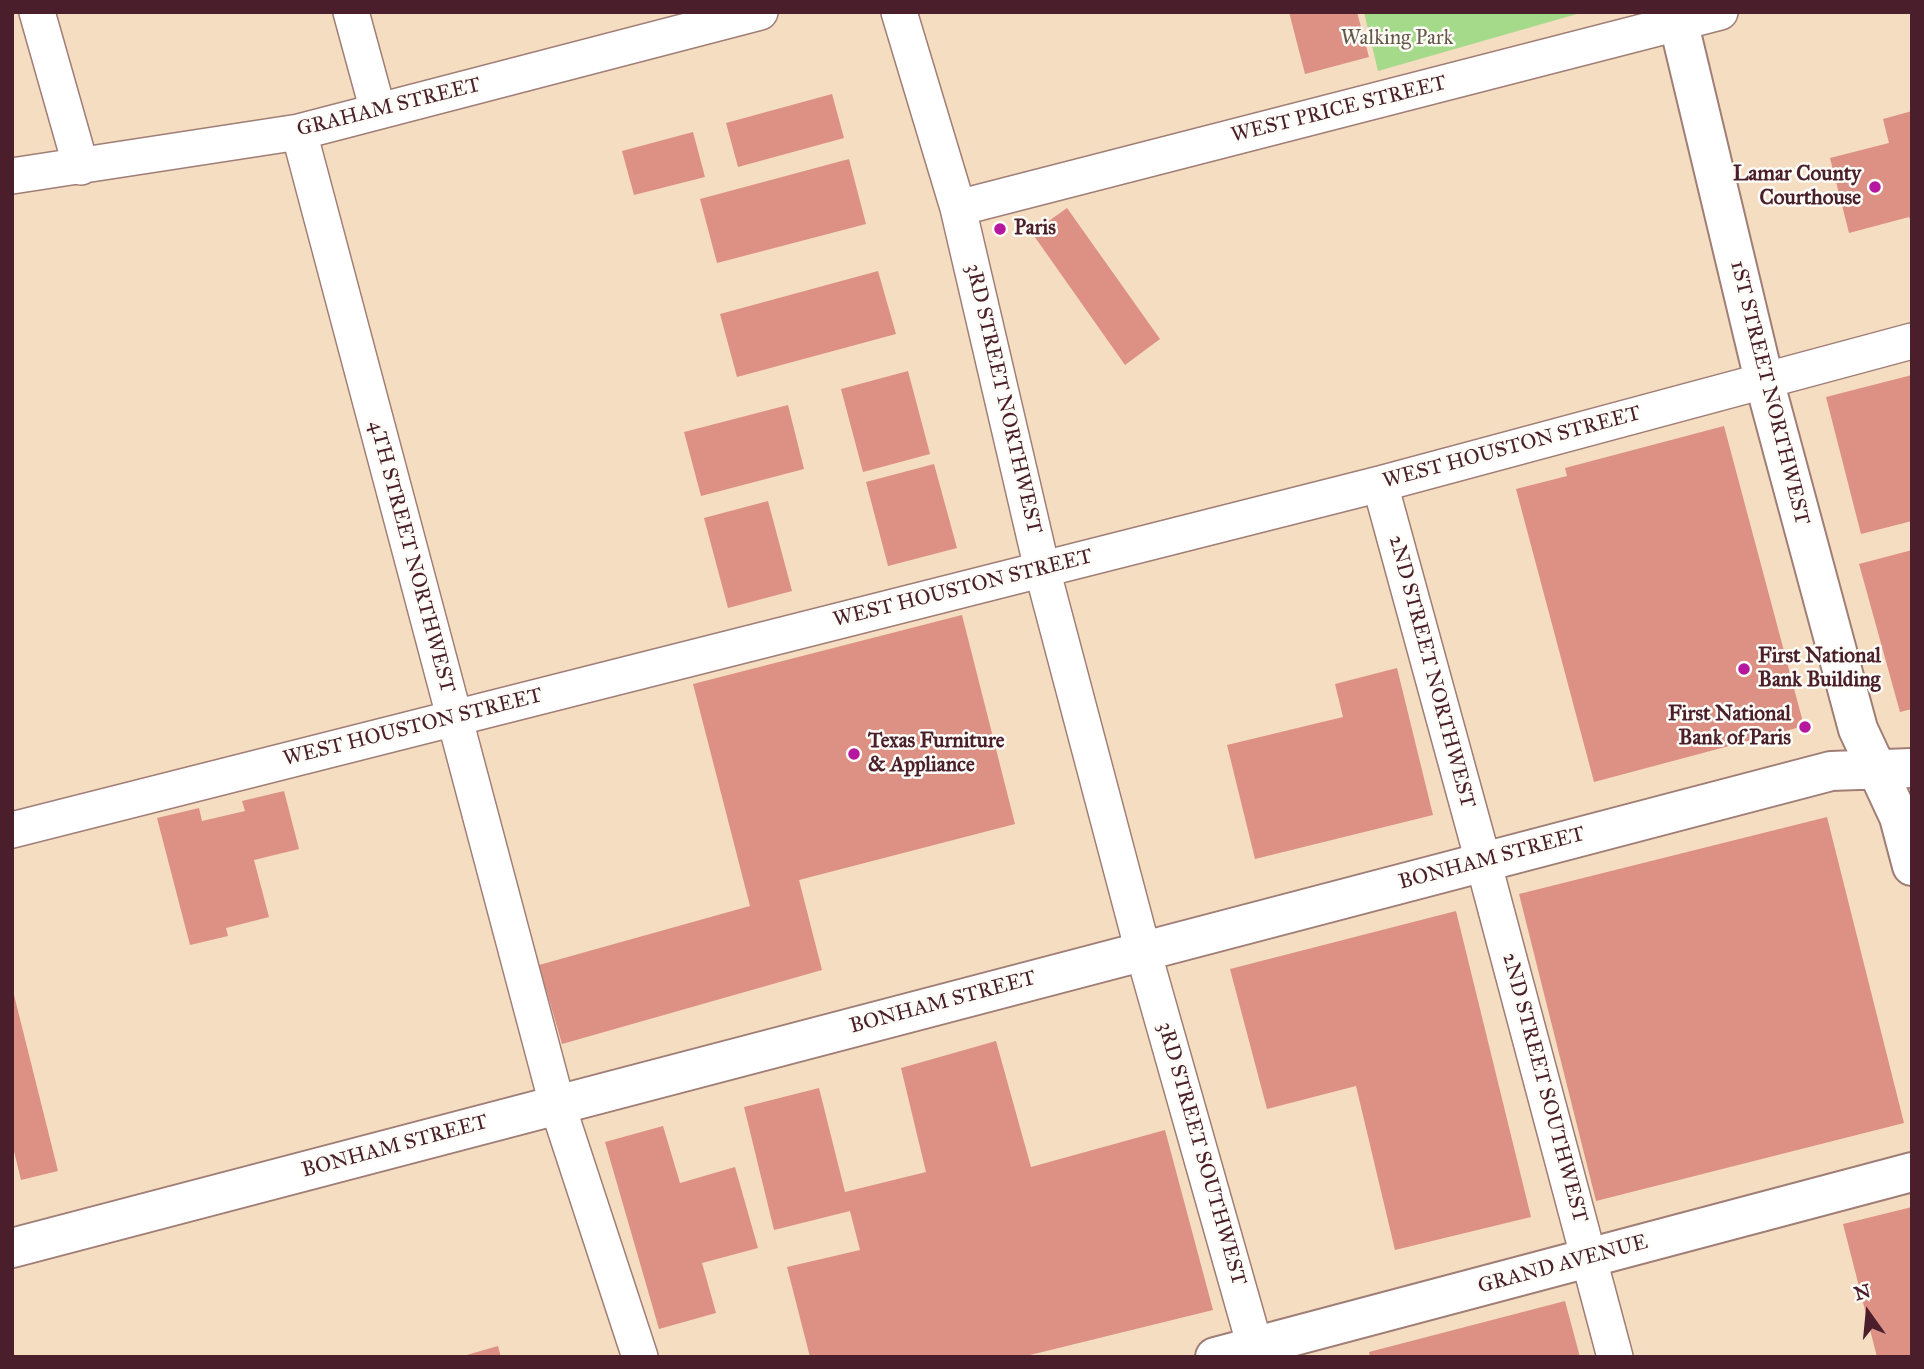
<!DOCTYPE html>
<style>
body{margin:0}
#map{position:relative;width:1924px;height:1369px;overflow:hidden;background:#f5ddc2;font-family:"IM FELL Great Primer",serif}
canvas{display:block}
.frame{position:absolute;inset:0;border:14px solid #4a1f2b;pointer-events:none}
.north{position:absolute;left:1833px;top:1278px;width:70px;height:70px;-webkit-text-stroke:5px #fdfcf7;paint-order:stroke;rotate:345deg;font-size:19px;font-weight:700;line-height:28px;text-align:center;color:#4a1f2b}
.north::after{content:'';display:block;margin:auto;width:24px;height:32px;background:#4a1f2b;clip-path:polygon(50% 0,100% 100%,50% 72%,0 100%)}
</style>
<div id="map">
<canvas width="1924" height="1369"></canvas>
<div class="frame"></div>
<div class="north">N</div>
</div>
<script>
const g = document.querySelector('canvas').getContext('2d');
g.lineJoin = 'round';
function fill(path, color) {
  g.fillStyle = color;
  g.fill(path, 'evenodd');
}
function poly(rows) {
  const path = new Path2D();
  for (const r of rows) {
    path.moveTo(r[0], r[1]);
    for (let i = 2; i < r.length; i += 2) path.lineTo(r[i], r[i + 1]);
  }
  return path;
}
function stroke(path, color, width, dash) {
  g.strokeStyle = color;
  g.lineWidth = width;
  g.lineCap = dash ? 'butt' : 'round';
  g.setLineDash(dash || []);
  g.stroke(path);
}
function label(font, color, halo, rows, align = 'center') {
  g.font = font + ' "IM FELL Great Primer",serif';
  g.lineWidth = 5;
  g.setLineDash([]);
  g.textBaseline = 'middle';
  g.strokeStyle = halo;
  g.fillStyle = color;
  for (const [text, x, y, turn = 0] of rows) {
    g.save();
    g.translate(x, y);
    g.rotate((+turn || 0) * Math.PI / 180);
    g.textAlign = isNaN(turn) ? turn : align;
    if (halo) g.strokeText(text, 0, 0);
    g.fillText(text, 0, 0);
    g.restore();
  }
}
fill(poly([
 [1364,12,1584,12,1378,71]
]), '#a5da8b');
fill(poly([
 [1289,12,1357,12,1369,57,1305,74],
 [832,94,844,138,738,167,726,123],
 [1912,111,1912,224,1909,217,1849,233,1830,158,1889,143,1883,119],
 [693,132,705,177,634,195,622,151],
 [849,159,866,224,717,263,700,199],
 [1067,208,1160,339,1125,365,1032,233],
 [878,271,896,334,737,377,720,314],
 [908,371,930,454,863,472,841,389],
 [1912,375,1912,521,1861,534,1826,397],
 [788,405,804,469,701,496,684,432],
 [1724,426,1804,726,1594,782,1516,489,1567,476,1565,468],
 [934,464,957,548,888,566,866,482],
 [768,501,792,591,728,608,704,518],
 [1912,550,1912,709,1900,712,1859,564],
 [962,615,1015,824,799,880,822,970,562,1044,539,965,750,906,693,684],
 [1397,668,1433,815,1255,859,1227,745,1343,717,1335,684],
 [284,791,299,849,254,860,269,917,226,928,228,936,190,945,157,818,199,808,202,821,245,811,242,801],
 [1827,817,1904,1123,1596,1201,1519,894],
 [1456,911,1531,1217,1395,1250,1356,1086,1267,1109,1230,969],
 [12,987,58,1171,21,1180,12,1143],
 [996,1041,1031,1167,1165,1130,1213,1310,1022,1357,810,1357,787,1267,860,1250,850,1211,774,1230,744,1107,819,1088,845,1192,926,1172,901,1068],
 [663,1126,680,1183,735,1167,758,1248,702,1263,716,1313,659,1329,605,1142],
 [1912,1207,1912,1357,1877,1357,1843,1224],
 [1565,1301,1580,1357,1370,1357,1369,1352],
 [498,1346,501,1357,463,1357,463,1356]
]), '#dd9084');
const minor = poly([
 [37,12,81,167],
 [351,12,378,111],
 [899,12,958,208,1042,569,1143,951,1258,1357],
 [299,132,557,1104,640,1357],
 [12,176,299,132,760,12],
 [958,208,1720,12],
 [1380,484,1483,861,1615,1357],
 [12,830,1380,484,1912,341]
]);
const major = poly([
 [1676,12,1764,380,1858,729,1899,817,1912,866],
 [12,1248,1831,771,1912,768],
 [1215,1357,1912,1172]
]);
stroke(minor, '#a07e76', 38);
stroke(major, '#a07e76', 42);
stroke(minor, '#fff', 35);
stroke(major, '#fff', 38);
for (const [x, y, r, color] of [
 [1875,187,7,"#b5179e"],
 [1000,229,7,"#b5179e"],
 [1744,669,7,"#b5179e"],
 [1805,727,7,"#b5179e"],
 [854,754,7,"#b5179e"]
]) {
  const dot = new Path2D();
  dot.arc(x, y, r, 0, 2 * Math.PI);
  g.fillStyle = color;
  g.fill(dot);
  stroke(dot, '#fdfcf7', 2.5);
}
label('21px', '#655748', '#fdfcf7', [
 ["Walking Park",1397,39]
]);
label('21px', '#4a1f2b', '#fdfcf7', [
 ["GRAHAM STREET",389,108,-14],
 ["WEST PRICE STREET",1339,110,-14],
 ["1ST STREET NORTHWEST",1769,393,76],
 ["3RD STREET NORTHWEST",1003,399,77],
 ["WEST HOUSTON STREET",1512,448,-15],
 ["4TH STREET NORTHWEST",411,557,75],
 ["WEST HOUSTON STREET",963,589,-14],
 ["2ND STREET NORTHWEST",1431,672,75],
 ["WEST HOUSTON STREET",413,728,-14],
 ["BONHAM STREET",1492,859,-15],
 ["BONHAM STREET",943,1003,-15],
 ["2ND STREET SOUTHWEST",1544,1088,75],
 ["BONHAM STREET",395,1147,-15],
 ["3RD STREET SOUTHWEST",1201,1154,74],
 ["GRAND AVENUE",1563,1265,-15]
]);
label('bold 21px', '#4a1f2b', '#fdfcf7', [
 ["Lamar County",1861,175,"right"],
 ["Courthouse",1861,199,"right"],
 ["Paris",1014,229],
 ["First National",1758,657],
 ["Bank Building",1758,681],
 ["First National",1791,715,"right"],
 ["Bank of Paris",1791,739,"right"],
 ["Texas Furniture",868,742],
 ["& Appliance",868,766]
], 'left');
</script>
